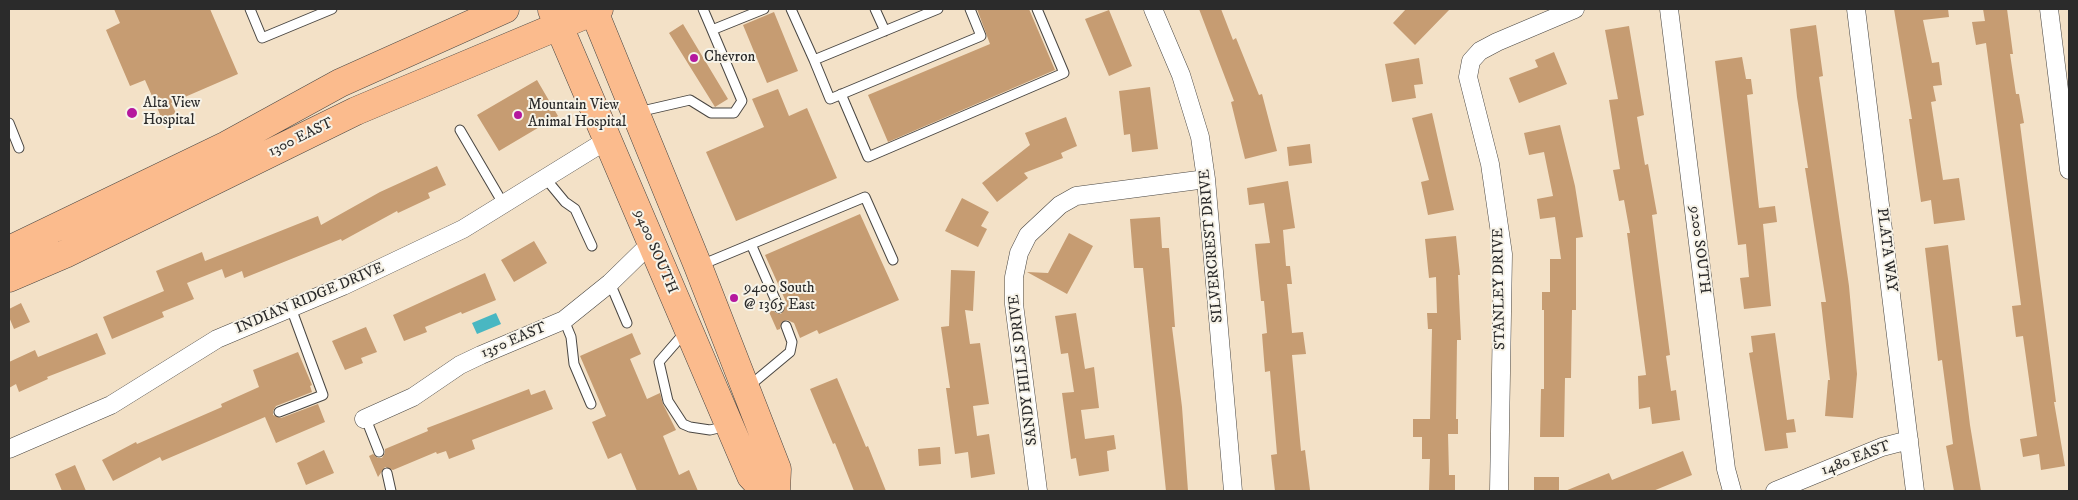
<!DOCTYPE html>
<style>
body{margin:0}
#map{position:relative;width:2078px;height:500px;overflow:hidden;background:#f3e1c7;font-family:"IM FELL DW Pica",serif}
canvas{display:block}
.frame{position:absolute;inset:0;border:10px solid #2b2b2b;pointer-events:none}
</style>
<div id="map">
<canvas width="2078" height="500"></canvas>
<div class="frame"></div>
</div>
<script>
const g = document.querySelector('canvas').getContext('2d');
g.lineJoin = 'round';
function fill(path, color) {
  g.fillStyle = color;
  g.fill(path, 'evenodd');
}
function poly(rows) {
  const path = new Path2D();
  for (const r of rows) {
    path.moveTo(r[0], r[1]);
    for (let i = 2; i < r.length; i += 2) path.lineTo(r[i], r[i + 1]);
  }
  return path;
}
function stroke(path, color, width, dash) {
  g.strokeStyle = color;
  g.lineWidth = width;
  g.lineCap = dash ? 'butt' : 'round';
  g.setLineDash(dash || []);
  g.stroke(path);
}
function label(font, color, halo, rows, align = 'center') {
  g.font = font + ' "IM FELL DW Pica",serif';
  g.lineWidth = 4;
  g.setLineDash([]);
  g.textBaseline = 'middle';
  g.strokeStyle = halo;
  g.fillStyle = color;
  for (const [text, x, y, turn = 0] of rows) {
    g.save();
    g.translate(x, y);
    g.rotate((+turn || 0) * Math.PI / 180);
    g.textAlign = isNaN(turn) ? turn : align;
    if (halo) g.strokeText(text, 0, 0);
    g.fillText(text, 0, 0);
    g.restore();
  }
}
fill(poly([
 [496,313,501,324,477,334,472,323]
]), '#49b7c2');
fill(poly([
 [114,9,210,9,238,74,171,103,176,113,162,119,145,80,130,86,106,30,120,23],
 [977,9,1029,9,1055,70,888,142,868,95,990,44],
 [1199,9,1221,9,1233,40,1236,38,1259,95,1262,94,1277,151,1245,159,1231,102,1234,101],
 [1406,9,1450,9,1415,45,1393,23],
 [1894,9,1948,9,1949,17,1923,20,1932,63,1939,62,1942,85,1933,86,1936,101,1931,102,1943,180,1959,178,1965,220,1934,224,1931,200,1921,202,1909,119,1912,119],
 [1983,9,2007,9,2013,54,2010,54,2016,94,2019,94,2024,123,2020,124,2056,402,2054,402,2065,466,2041,470,2039,454,2023,457,2020,439,2037,436,2023,336,2016,337,2012,306,2021,305,1986,43,1976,45,1972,22,1985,21],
 [1109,10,1132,66,1109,76,1085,19],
 [774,12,798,71,767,83,743,25],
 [683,24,728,99,715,107,669,33],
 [1816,25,1823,76,1819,77,1849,286,1857,374,1853,418,1825,416,1828,380,1830,380,1821,302,1826,302,1805,168,1808,168,1797,97,1790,29],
 [1629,26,1644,115,1637,117,1645,165,1648,164,1657,214,1652,215,1670,355,1666,356,1671,391,1676,390,1680,420,1652,424,1650,407,1639,409,1638,376,1646,375,1627,233,1630,233,1624,200,1619,201,1613,170,1620,169,1609,100,1618,99,1605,30],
 [1554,52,1567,84,1519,103,1509,78,1538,67,1535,60],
 [1742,57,1746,79,1751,79,1753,94,1747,95,1759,208,1775,206,1777,222,1763,224,1771,306,1744,309,1740,278,1749,277,1746,244,1738,245,1715,61],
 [1419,58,1423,84,1414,85,1416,98,1392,102,1385,64],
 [537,80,558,116,499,151,477,115],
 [1150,87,1158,149,1132,152,1130,134,1124,135,1119,91],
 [778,89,789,116,807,108,837,178,736,221,706,152,764,127,752,99],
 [1432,113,1454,210,1428,215,1421,182,1429,180,1412,118],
 [1066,117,1077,146,1061,153,1063,158,1024,173,1028,178,997,202,982,183,1030,145,1025,133],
 [1560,125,1575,186,1583,237,1576,238,1576,310,1572,310,1571,378,1565,378,1564,437,1540,437,1541,389,1544,389,1544,310,1542,310,1542,292,1550,292,1550,259,1561,259,1555,217,1540,219,1537,199,1553,196,1544,152,1529,155,1524,133],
 [1310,144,1312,163,1289,166,1287,147],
 [437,166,446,185,428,193,430,198,398,213,397,211,342,241,341,239,244,278,242,271,225,278,222,269,187,283,194,299,162,312,164,317,112,339,103,317,164,291,156,271,202,252,205,261,318,216,321,225,380,192],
 [1288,181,1295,228,1283,230,1286,266,1290,266,1292,284,1287,284,1292,333,1303,332,1306,354,1292,355,1301,451,1305,450,1310,490,1301,491,1275,491,1271,455,1277,454,1270,371,1265,372,1262,334,1267,333,1264,301,1261,301,1255,244,1270,243,1264,203,1249,205,1247,188],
 [962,198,989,212,981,226,987,229,978,247,945,231],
 [860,214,899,300,819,334,817,330,800,338,794,323,787,320,782,322,780,329,777,330,769,312,773,310,776,313,781,314,787,304,765,255],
 [1160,217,1162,248,1169,248,1175,327,1172,327,1182,407,1188,491,1166,491,1143,268,1134,268,1130,219],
 [1069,233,1093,246,1067,294,1027,272,1048,273],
 [1456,236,1460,275,1458,275,1461,340,1457,340,1456,419,1458,419,1458,434,1448,434,1449,475,1455,475,1455,491,1429,491,1430,459,1422,459,1422,437,1413,437,1413,419,1430,419,1432,329,1428,329,1427,313,1437,313,1436,277,1429,278,1425,239],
 [534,241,547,263,514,282,501,260],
 [1948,245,1970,425,1981,491,1954,491,1946,446,1953,444,1942,360,1938,361,1925,248],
 [951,270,975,271,973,311,965,310,970,344,980,343,989,404,973,406,977,436,989,434,995,474,971,478,968,452,955,454,946,388,950,388,941,327,949,326],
 [485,273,496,300,462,314,461,312,425,327,427,332,404,341,393,315],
 [21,303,30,322,14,329,9,317,9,309],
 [1076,313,1085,369,1094,367,1099,408,1081,410,1085,439,1114,435,1116,449,1107,451,1109,471,1079,476,1076,458,1071,459,1062,393,1074,392,1068,353,1061,354,1055,316],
 [366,327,377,352,361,358,363,363,345,370,332,341],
 [97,333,106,354,47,377,48,379,19,392,16,384,9,388,9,362,35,350,38,357],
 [632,333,641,354,630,359,647,399,660,393,663,404,676,430,663,436,679,475,689,470,698,491,637,491,621,453,608,459,592,422,606,416,580,356],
 [1775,333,1787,420,1794,419,1796,432,1786,433,1788,448,1765,451,1749,353,1753,352,1751,336],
 [298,352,312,385,310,386,312,392,276,406,273,411,273,415,281,418,318,404,325,422,276,443,265,417,162,461,160,457,113,481,102,460,136,442,137,444,222,407,221,404,259,387,253,370],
 [837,378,866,447,868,446,886,491,854,491,835,443,833,444,810,389],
 [529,389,531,395,545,390,553,409,472,440,475,449,449,459,446,451,437,454,436,452,393,470,385,467,378,477,369,456,373,454,378,458,382,458,385,453,385,449,428,431,427,428],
 [940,447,941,464,919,466,918,449],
 [324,450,334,473,306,485,297,463],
 [1683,451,1692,475,1653,491,1565,491,1609,473,1612,480],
 [75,465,86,491,62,491,55,474],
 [1534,477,1559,477,1559,491,1534,491]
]), '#c69c72');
const lane = poly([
 [250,9,262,38,332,9],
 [703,9,712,30,764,9],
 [791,9,814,60,938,9],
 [875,9,885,31],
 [814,60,830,99,981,36,970,9],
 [841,94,868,157,1064,73,1037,9],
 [638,112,690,100,711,113,734,113,742,101,712,30],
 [9,123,19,148],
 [460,130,504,205],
 [546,179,565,202,575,209,592,246],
 [751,244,779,308],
 [701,265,865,197,893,260],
 [610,283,627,323],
 [564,320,571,337,574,364,591,404],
 [686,331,659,362,668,401,683,424,690,427,710,430,727,426],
 [748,387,790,352,792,342,786,326],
 [279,412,323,395,291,308],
 [366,419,379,452],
 [387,473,391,491]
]);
const street = poly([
 [1153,9,1181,75,1200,137,1206,179,1233,491],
 [1669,9,1726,469,1732,491],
 [1856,9,1915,491],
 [2049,9,2069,170],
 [364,419,413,397,460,365,481,355,564,320,610,283,651,243],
 [9,449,111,405,217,339,343,286,463,229,607,140],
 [1038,491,1014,304,1014,277,1019,253,1028,235,1060,205,1076,196,1206,179],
 [1499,491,1503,254,1490,164,1468,77,1471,61,1480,51,1497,42,1575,9],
 [1775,491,1882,447,1909,440]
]);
const primary = poly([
 [593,9,698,266,777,469,776,491],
 [552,10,751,476,765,491],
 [9,250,227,145,340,83,505,9],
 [9,278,65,254,356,111,599,9]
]);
stroke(lane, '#494642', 11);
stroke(street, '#494642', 19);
stroke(primary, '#494642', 29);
stroke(lane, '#fff', 9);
stroke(street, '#fff', 18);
stroke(primary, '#fbbb8d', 28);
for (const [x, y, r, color] of [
 [694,58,5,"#b5179e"],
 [132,113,6,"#b5179e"],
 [518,115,5,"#b5179e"],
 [734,298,5,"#b5179e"]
]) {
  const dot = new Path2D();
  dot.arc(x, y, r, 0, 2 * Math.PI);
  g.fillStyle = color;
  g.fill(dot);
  stroke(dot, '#f7f3e8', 2);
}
label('15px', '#2b2b2b', '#f7f3e8', [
 ["Chevron",704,58],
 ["Alta View",143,104],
 ["Hospital",143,121],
 ["Mountain View",528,106],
 ["Animal Hospital",528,123],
 ["9400 South",744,289],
 ["@ 1365 East",744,306]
], 'left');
label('15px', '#2b2b2b', '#f7f3e8', [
 ["1300 EAST",301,138,-26],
 ["SILVERCREST DRIVE",1212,246,-95],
 ["9200 SOUTH",1699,250,83],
 ["PLATA WAY",1886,250,83],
 ["9400 SOUTH",655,252,67],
 ["STANLEY DRIVE",1500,289,-91],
 ["INDIAN RIDGE DRIVE",310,299,-23],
 ["1350 EAST",514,341,-23],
 ["SANDY HILLS DRIVE",1024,370,-97],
 ["1480 EAST",1856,459,-21]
]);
</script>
